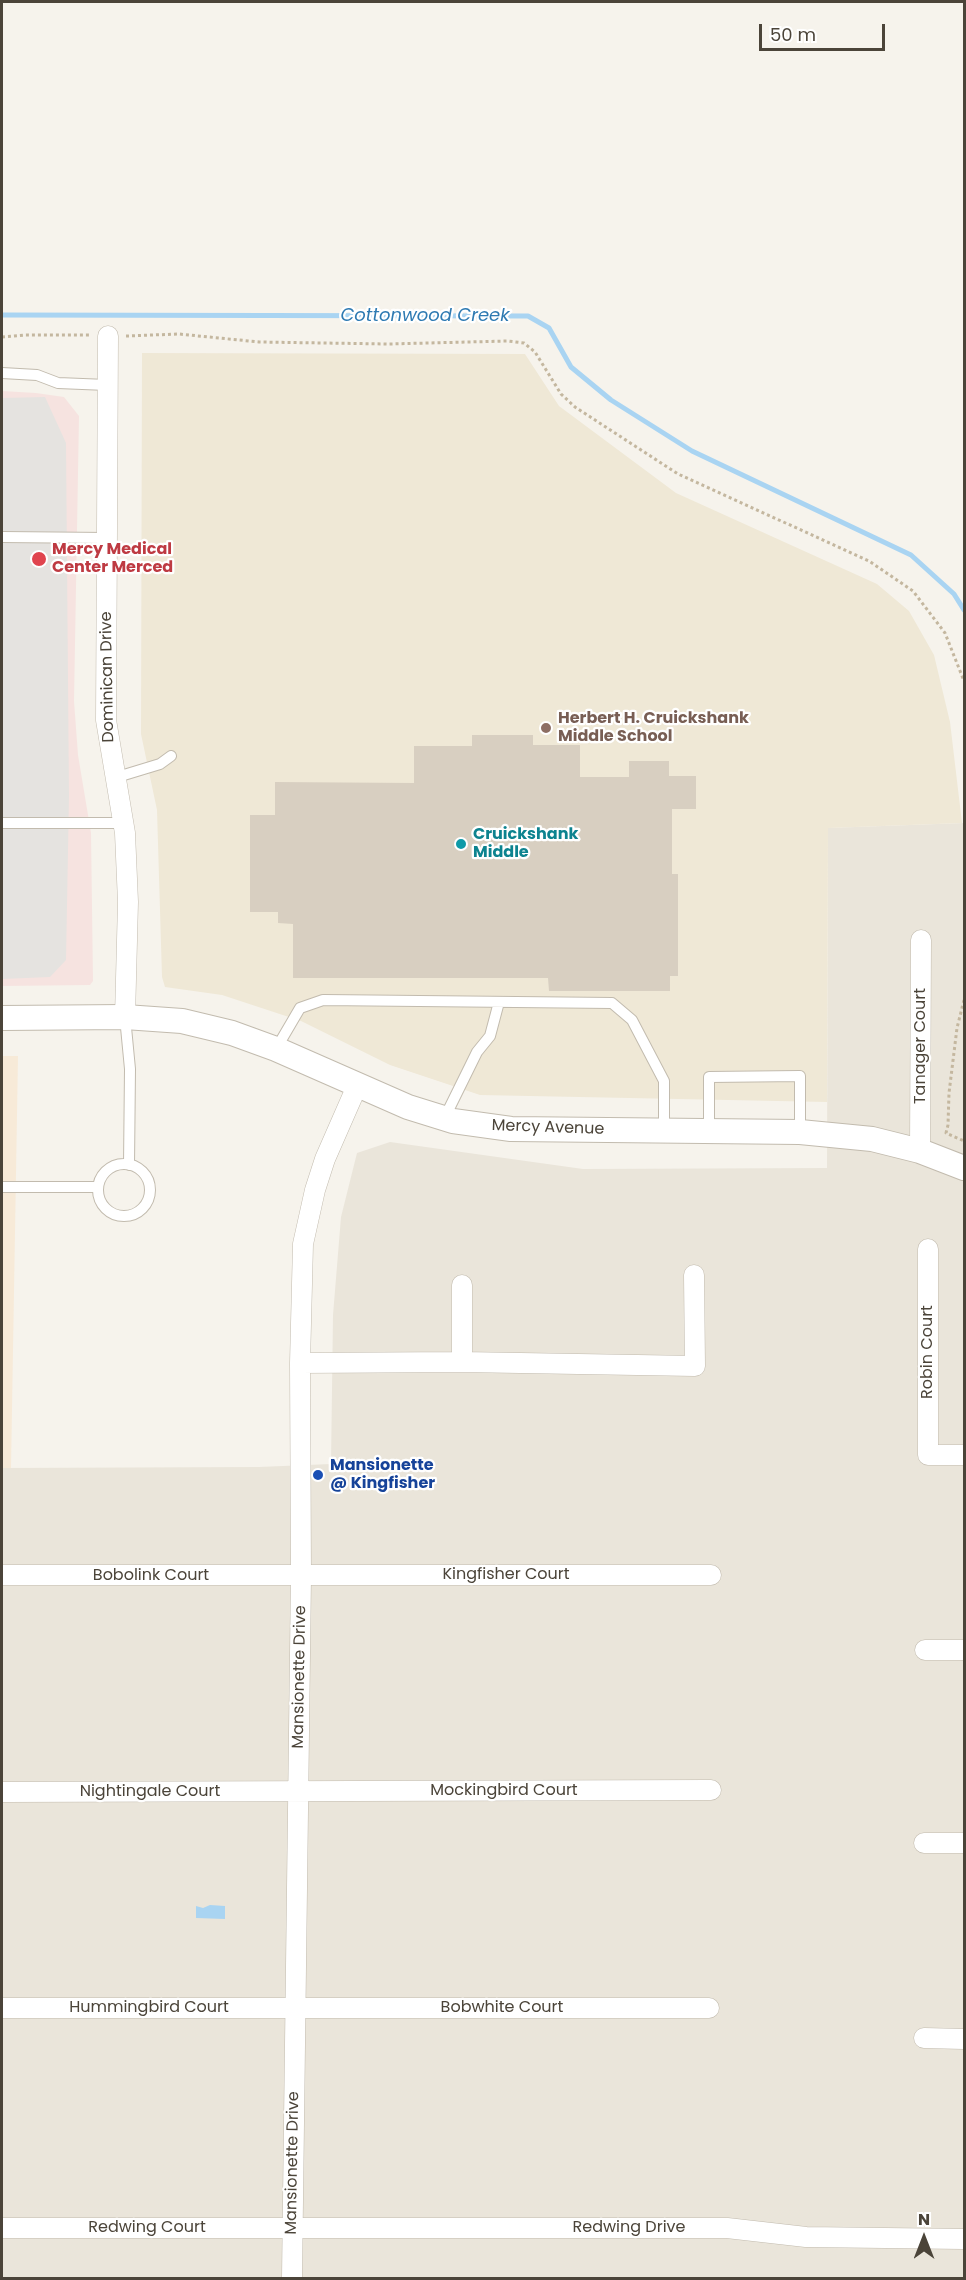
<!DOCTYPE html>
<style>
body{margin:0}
#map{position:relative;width:966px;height:2280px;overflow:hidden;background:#f6f3ec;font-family:Poppins,sans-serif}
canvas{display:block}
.frame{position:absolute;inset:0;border:3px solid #4b4439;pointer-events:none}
.north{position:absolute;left:894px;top:2208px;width:60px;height:60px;-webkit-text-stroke:4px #fff;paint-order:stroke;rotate:0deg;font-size:16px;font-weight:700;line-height:24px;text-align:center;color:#4b4439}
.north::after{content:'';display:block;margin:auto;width:21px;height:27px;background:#4b4439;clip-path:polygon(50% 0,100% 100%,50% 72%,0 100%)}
.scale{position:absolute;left:759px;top:24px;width:126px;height:27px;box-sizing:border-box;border:3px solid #4b4439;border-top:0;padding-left:8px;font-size:18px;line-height:21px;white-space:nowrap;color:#4b4439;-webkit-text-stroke:4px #fff;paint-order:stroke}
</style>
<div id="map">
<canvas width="966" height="2280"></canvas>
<div class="frame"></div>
<div class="north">N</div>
<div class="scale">50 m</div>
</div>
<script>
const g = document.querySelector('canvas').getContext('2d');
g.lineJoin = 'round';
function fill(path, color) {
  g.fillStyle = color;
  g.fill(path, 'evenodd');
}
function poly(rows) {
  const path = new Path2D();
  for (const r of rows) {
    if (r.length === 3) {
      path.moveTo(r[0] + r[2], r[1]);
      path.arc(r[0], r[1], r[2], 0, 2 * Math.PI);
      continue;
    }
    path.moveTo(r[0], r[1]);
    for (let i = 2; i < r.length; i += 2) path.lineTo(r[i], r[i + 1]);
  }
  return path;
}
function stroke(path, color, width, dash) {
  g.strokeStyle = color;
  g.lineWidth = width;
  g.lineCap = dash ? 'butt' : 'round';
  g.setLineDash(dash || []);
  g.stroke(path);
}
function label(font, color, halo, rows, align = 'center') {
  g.font = font + ' Poppins,sans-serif';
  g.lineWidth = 4.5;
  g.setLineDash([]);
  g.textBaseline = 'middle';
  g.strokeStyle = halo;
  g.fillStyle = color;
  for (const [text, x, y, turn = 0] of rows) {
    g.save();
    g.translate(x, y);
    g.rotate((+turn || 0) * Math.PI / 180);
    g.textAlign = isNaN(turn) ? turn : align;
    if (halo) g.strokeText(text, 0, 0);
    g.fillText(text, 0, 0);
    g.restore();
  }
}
fill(poly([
 [964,823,964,2278,2,2278,2,1468,259,1467,331,1464,333,1315,341,1217,357,1153,390,1142,583,1169,827,1168,828,828]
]), '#eae5da');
fill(poly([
 [2,1056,18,1056,11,1468,2,1468]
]), '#f7ead8');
fill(poly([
 [142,353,525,354,559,406,676,493,877,584,909,611,934,655,950,722,962,823,828,828,827,1102,480,1095,390,1065,301,1021,222,995,165,987,162,977,157,810,141,734]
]), '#efe8d6');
fill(poly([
 [2,391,36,393,64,397,79,416,74,701,78,755,91,833,93,981,90,985,2,986]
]), '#f6e3e0');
fill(poly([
 [45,397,66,443,69,796,66,960,50,977,2,979,2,398]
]), '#e5e3e0');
fill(poly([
 [210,1905,225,1906,225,1919,196,1918,196,1906,203,1908]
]), '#a9d4f2');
stroke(poly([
 [2,315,528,316,549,328,571,367,611,400,692,451,911,555,954,594,964,610]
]), '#a9d4f2', 5);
fill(poly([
 [472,735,533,735,533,745,580,745,580,777,629,777,629,761,669,761,669,776,696,776,696,809,672,809,672,874,678,874,678,976,670,976,670,991,549,991,548,978,293,978,293,924,278,923,278,912,250,912,250,815,275,815,275,782,414,783,414,746,472,746]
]), '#d8cfc1');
const service = poly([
 [2,373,37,375,58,383,107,385],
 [2,537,107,538],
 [114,778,160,764,171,756],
 [2,823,123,823],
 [125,1017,130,1069,129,1165],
 [276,1049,300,1008,323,1000,612,1003,632,1020,664,1081,664,1130],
 [444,1119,477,1052,490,1036,499,1002],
 [709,1131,709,1077,800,1076,800,1132],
 [124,1190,26],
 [2,1187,98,1187]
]);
const minor = poly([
 [108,336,106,720,125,833,128,902,125,1017],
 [920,1151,921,940],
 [928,1249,928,1455,964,1455],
 [462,1362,462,1285],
 [300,1363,462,1362,695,1366,694,1275],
 [2,1575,711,1575],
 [925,1650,964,1650],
 [2,1792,711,1790],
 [924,1843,964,1843],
 [2,2008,709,2008],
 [924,2038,964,2039],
 [2,2228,727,2228,806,2237,964,2239],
 [292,2278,301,1576,300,1363,303,1244,315,1190,325,1159,357,1086]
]);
const tertiary = poly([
 [2,1018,125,1017,182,1021,232,1033,276,1049,408,1107,453,1121,511,1129,800,1132,872,1139,920,1151,964,1168]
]);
stroke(service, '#c2bbae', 12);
stroke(minor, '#c2bbae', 21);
stroke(tertiary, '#c2bbae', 26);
stroke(poly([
 [126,336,179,334,259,342,388,344,508,341,524,343,535,352,561,394,575,407,678,474,869,561,913,591,945,633,964,681],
 [2,337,25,335,90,335],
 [964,1000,957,1028,949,1093,948,1125,946,1133,964,1141]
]), '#c4b79f', 3, [3, 3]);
stroke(service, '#fff', 10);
stroke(minor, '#fff', 20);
stroke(tertiary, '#fff', 24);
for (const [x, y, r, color] of [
 [39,559,8,"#e0444e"],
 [546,728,6,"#8d6e63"],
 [461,844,6,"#0f9aa8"],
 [318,1475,6,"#1a4fb4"]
]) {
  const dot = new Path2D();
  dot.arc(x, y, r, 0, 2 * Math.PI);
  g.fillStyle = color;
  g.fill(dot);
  stroke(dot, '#fff', 2);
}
label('bold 16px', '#be3a42', '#fff', [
 ["Mercy Medical",52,550],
 ["Center Merced",52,568]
], 'left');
label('16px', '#4b4439', '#fff', [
 ["Dominican Drive",108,677,-91],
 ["Tanager Court",921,1046,-90],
 ["Mercy Avenue",548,1128,2],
 ["Robin Court",928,1352,-90],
 ["Kingfisher Court",506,1575],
 ["Bobolink Court",151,1576],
 ["Mansionette Drive",300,1677,-89],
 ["Mockingbird Court",504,1791],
 ["Nightingale Court",150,1792],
 ["Hummingbird Court",149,2008],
 ["Bobwhite Court",502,2008],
 ["Mansionette Drive",293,2163,-89],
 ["Redwing Court",147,2228],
 ["Redwing Drive",629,2228]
]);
label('bold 16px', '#785e54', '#fff', [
 ["Herbert H. Cruickshank",558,719],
 ["Middle School",558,737]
], 'left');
label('bold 16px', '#0d838f', '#fff', [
 ["Cruickshank",473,835],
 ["Middle",473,853]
], 'left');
label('bold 16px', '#164399', '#fff', [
 ["Mansionette",330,1466],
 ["@ Kingfisher",330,1484]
], 'left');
label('italic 18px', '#2e7ab2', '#fff', [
 ["Cottonwood Creek",425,316]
]);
</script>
